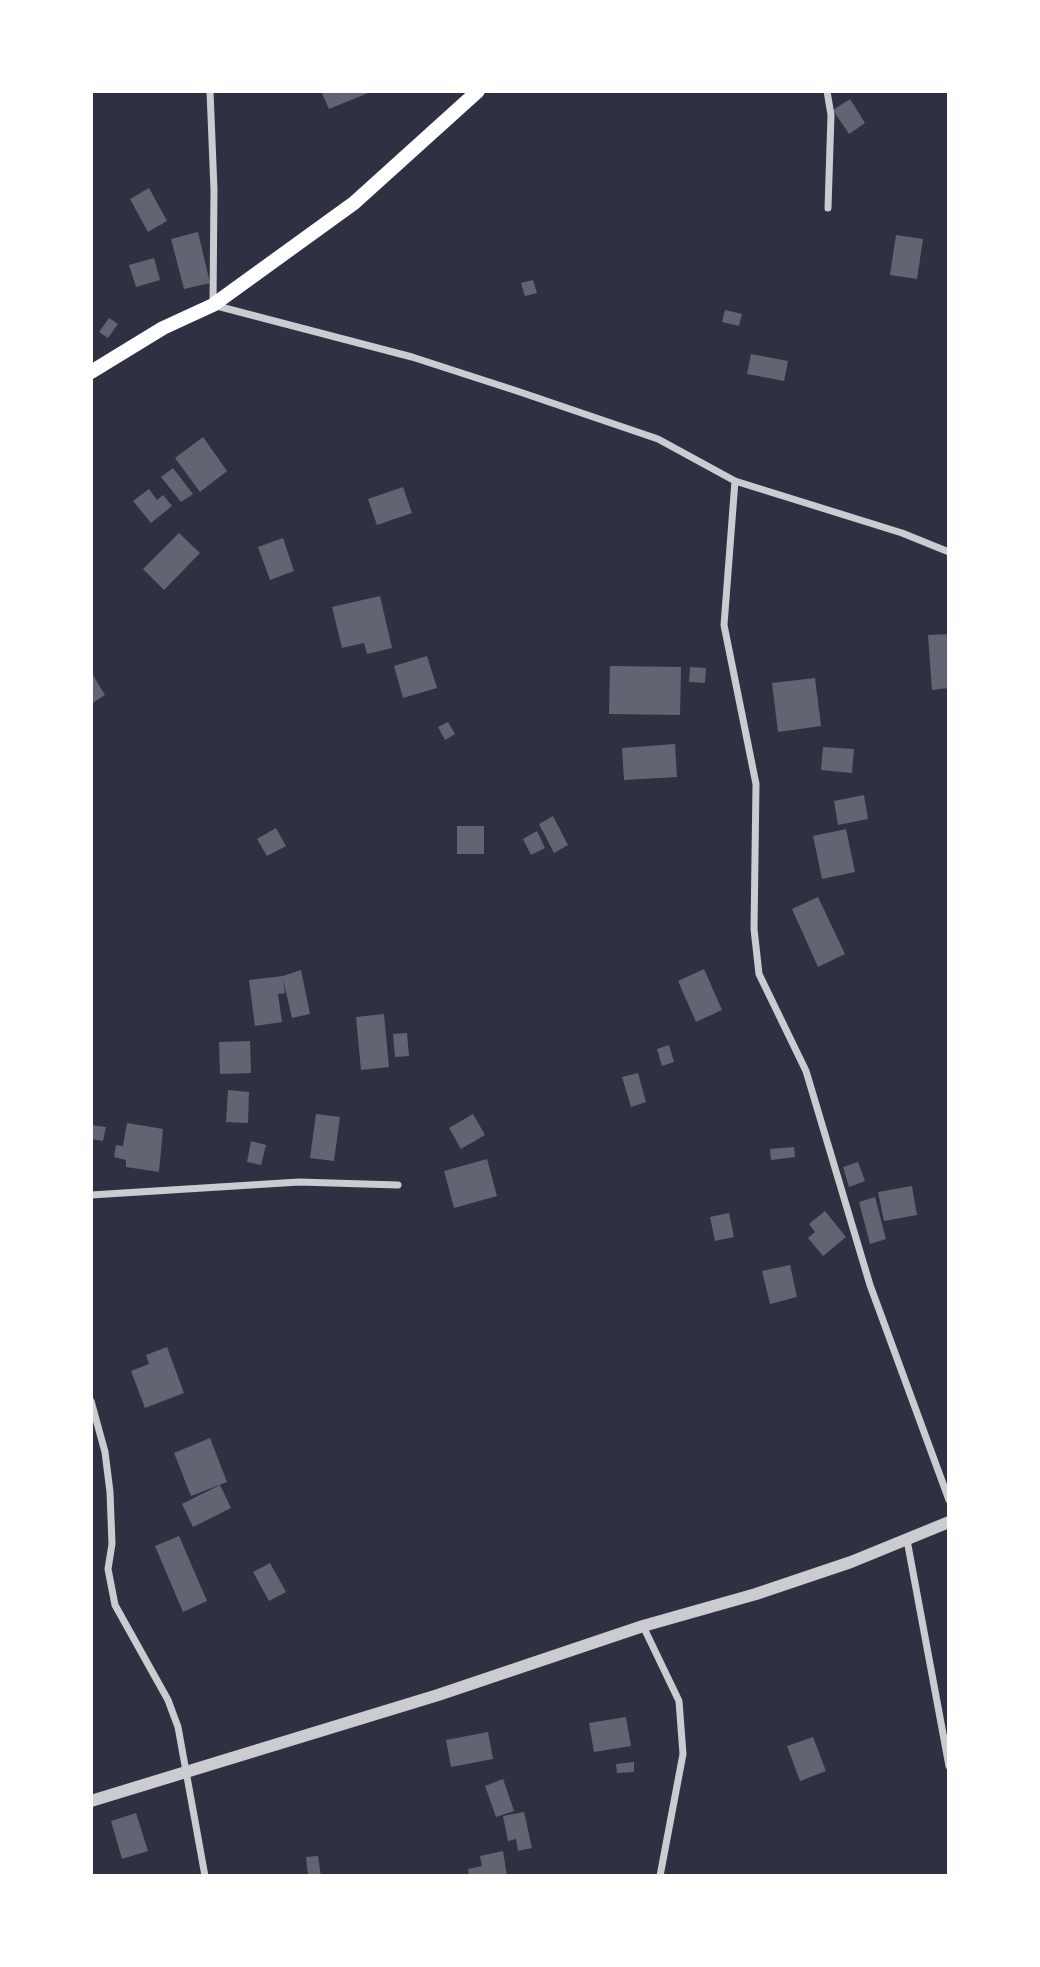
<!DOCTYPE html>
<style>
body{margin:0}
#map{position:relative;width:1040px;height:1967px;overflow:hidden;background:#2d3142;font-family:Overpass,sans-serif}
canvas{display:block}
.frame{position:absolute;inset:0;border:93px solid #fff;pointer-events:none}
</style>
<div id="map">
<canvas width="1040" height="1967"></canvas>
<div class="frame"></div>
</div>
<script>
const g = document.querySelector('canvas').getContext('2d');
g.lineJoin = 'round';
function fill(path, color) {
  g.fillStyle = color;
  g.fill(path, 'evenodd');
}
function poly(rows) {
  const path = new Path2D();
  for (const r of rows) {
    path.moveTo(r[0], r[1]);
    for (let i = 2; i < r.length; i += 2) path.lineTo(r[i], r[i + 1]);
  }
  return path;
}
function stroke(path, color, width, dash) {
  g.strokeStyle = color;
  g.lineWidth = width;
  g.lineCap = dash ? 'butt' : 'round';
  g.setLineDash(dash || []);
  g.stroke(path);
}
fill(poly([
 [321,91,373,91,329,109],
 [850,99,865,123,849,134,833,110],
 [149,188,167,221,148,232,130,199],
 [198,232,210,283,184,289,171,239],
 [896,235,923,239,917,279,890,275],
 [154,258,160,280,136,287,129,265],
 [533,280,537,293,525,296,521,283],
 [725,310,742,314,739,326,722,322],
 [109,318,118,324,108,338,99,332],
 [751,354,788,361,784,381,747,374],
 [203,437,227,471,200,492,175,458],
 [173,468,193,494,181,502,161,477],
 [403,487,412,513,377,525,368,499],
 [149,489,157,500,163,495,172,506,151,523,133,501],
 [179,533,200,553,164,590,143,569],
 [283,538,294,571,270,580,258,547],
 [380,596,392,648,367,654,364,643,342,648,332,607],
 [949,634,949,688,932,690,928,635],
 [427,656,437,688,403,698,394,666],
 [610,666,681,667,680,715,609,714],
 [690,667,706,668,705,683,689,682],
 [91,672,105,695,91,704],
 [815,678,821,726,778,732,772,683],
 [448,722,455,734,445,740,438,727],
 [675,744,677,777,624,780,622,748],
 [823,747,854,749,852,773,821,770],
 [864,795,868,819,838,825,834,801],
 [553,816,568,845,554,853,539,824],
 [457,826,484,826,484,854,457,854],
 [276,828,286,846,267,856,257,839],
 [846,829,855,872,822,879,813,836],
 [537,831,545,848,531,855,523,839],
 [818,897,845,954,818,967,792,909],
 [704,969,722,1010,696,1022,678,981],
 [301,970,310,1014,292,1018,283,979,285,993,278,994,282,1022,255,1026,249,980,283,976],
 [384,1014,389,1067,361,1070,356,1017],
 [407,1033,409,1056,395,1057,393,1034],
 [250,1041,251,1073,220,1074,219,1042],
 [669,1045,674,1062,662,1066,657,1049],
 [638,1073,646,1102,631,1107,622,1077],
 [228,1090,249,1092,248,1123,226,1122],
 [316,1114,340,1117,334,1161,310,1158],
 [473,1114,485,1135,461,1149,449,1128],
 [127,1123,163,1129,159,1172,126,1167,126,1160,114,1157,116,1145,123,1146],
 [91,1125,106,1127,103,1141,91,1139],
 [251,1141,266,1145,261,1165,247,1162],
 [794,1147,795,1157,771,1160,770,1149],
 [487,1159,497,1196,454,1208,444,1171],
 [858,1162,865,1181,849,1187,843,1167],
 [912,1186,917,1215,884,1221,878,1192],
 [875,1197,886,1239,870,1244,859,1202],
 [825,1211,846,1237,823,1256,808,1238,815,1232,809,1224],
 [729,1213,734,1237,715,1241,710,1217],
 [790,1265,797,1297,770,1304,762,1271],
 [167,1347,184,1393,145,1408,131,1371,149,1364,146,1355],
 [210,1438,227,1482,191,1496,174,1453],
 [220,1485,231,1508,193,1527,182,1504],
 [179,1536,207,1601,183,1612,155,1546],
 [270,1563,286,1592,269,1601,253,1572],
 [626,1717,631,1746,594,1752,589,1723],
 [488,1732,493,1759,451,1767,446,1740],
 [813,1737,826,1771,800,1781,787,1746],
 [634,1762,634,1772,617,1773,616,1764],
 [503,1779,514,1811,496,1817,485,1786],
 [524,1812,532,1848,518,1851,516,1839,508,1841,503,1816],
 [136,1813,148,1851,122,1859,111,1821],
 [503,1851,507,1876,469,1876,468,1869,482,1866,480,1856],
 [318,1856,321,1876,308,1876,306,1857]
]), '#626471');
stroke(poly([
 [210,91,214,190,213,305,412,357,517,391,658,439,735,481,902,533,949,552],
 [827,91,831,115,828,208],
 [735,481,724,625,756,784,754,929,759,974,806,1071,870,1285,949,1500],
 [91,1195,299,1182,398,1185],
 [91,1401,105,1452,110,1492,112,1544,108,1569,115,1605,168,1700,178,1727,205,1876],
 [907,1540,949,1766],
 [643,1626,679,1701,683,1754,660,1876]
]), '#caccd0', 7);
stroke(poly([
 [91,1801,438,1695,643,1626,756,1594,851,1562,949,1522]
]), '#caccd0', 12);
stroke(poly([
 [91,372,163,328,213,305,354,203,478,91]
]), '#fff', 14);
</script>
